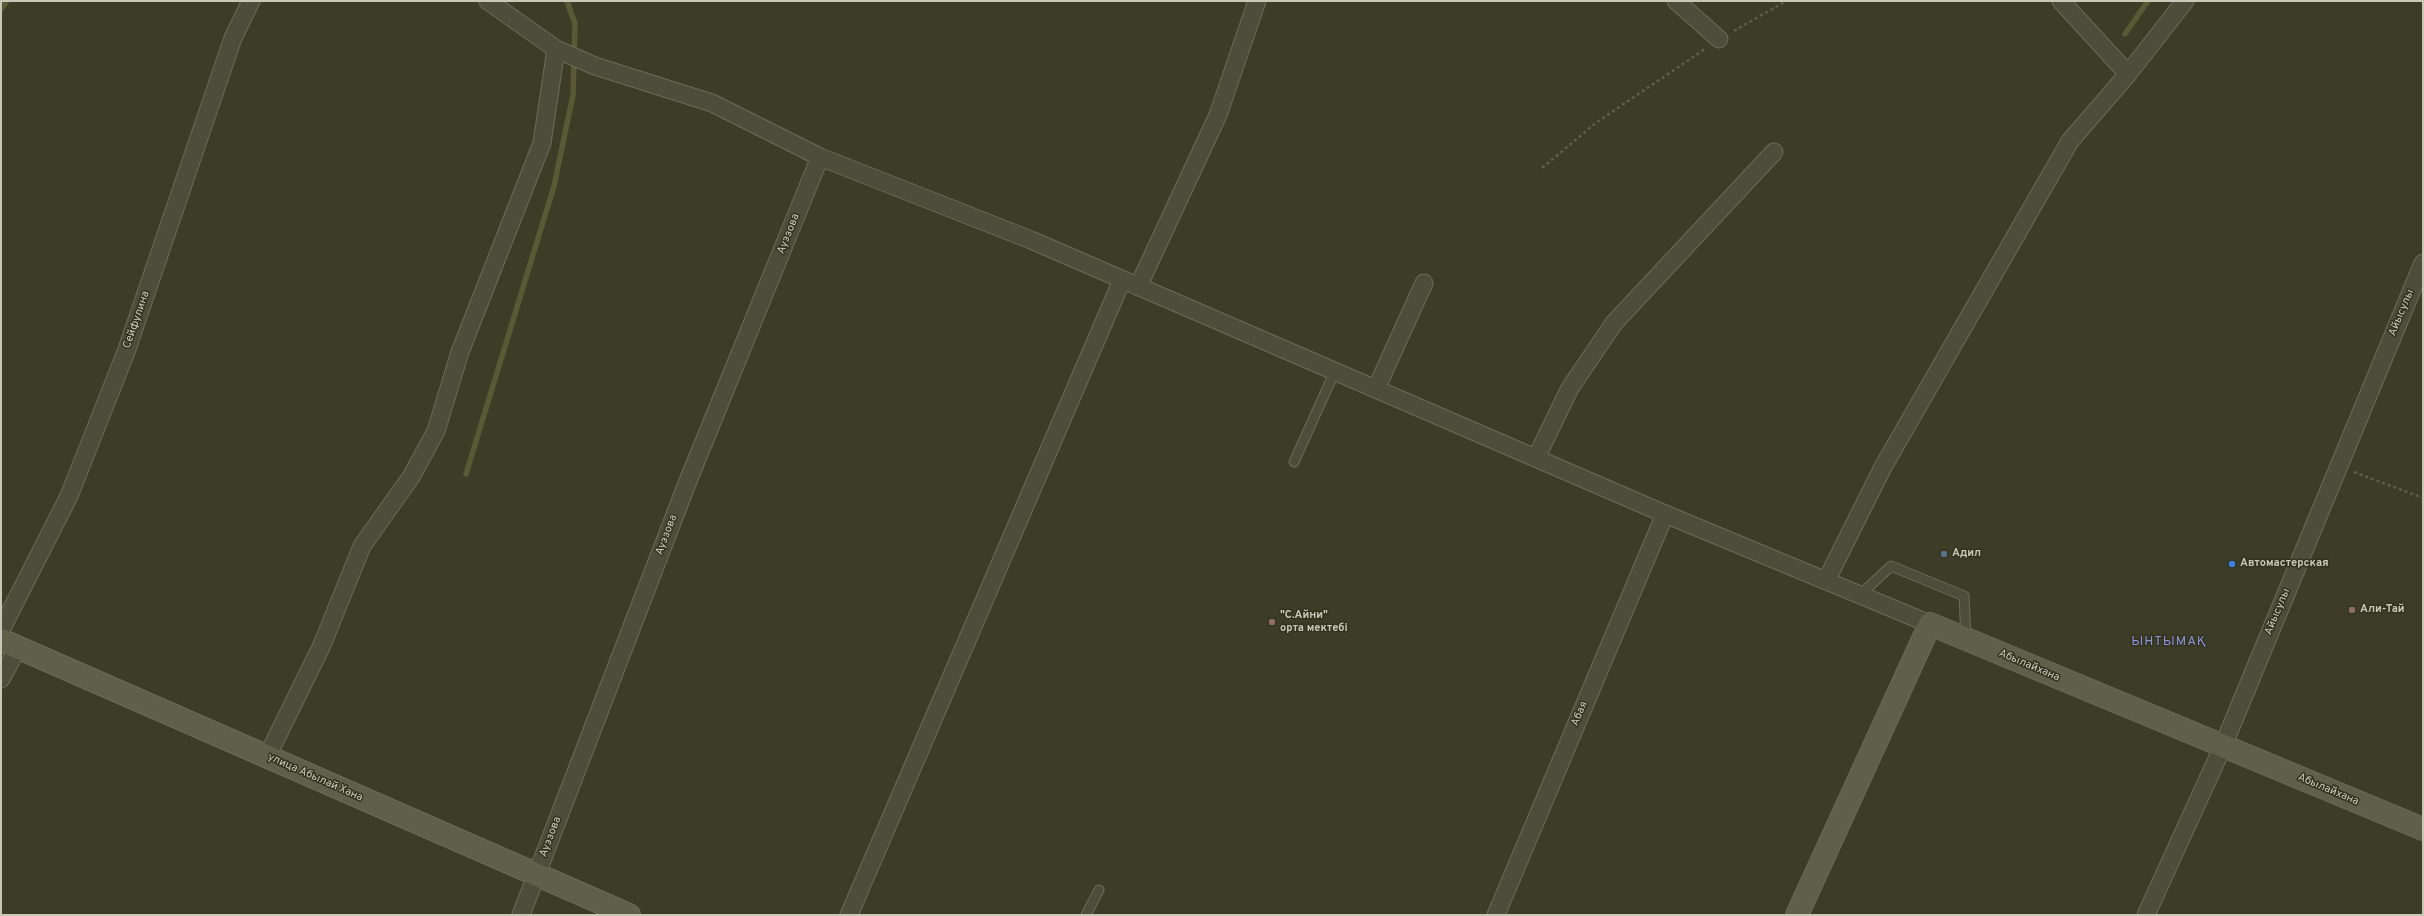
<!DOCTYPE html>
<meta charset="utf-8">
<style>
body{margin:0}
#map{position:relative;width:2424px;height:916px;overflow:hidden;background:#3d3d27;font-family:Overpass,sans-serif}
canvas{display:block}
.frame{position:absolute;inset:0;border:2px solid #c7c8b7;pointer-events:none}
</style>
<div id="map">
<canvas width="2424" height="916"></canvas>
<div class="frame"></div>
</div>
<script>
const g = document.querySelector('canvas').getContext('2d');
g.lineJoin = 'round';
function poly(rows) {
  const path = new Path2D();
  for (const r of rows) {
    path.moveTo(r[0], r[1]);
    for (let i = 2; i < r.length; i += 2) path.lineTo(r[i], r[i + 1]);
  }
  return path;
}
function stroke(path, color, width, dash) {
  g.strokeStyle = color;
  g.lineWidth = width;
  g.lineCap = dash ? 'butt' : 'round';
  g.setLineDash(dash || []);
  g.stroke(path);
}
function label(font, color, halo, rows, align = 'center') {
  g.font = font + ' Overpass,sans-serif';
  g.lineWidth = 3;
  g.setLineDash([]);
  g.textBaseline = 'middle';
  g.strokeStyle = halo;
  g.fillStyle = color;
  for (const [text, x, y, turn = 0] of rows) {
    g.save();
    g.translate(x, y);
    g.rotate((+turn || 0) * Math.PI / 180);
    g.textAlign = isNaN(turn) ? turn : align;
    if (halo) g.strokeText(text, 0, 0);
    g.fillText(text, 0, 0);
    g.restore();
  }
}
stroke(poly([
 [1,9,7,1],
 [2125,34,2148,1],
 [466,474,554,186,573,95,575,24,567,1]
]), '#595a35', 5.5);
const lane = poly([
 [1294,462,1335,371],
 [1860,595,1891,566,1964,596,1966,639],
 [1086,915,1099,890]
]);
const street = poly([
 [488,1,556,49,595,66,712,103,820,157,1031,240,1665,514,1930,624],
 [1676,1,1719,39],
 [2061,1,2128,74],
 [1138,287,1218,115,1257,1],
 [1376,389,1424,283],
 [1536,458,1570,388,1614,323,1774,152],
 [1826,581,1883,467,2070,141,2128,74,2185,1],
 [1,630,69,496,126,352,233,38,251,1],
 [1,679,18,648],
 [267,757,322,645,362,546,411,477,436,431,460,352,542,143,556,49],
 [521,915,688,481,820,157],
 [849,915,1122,280],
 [1496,915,1665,514],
 [2146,915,2223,746,2423,263]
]);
const secondary = poly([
 [1,640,629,915],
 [1797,915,1930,624,2423,829]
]);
stroke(lane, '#6a6b59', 11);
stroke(street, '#6a6b59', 19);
stroke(secondary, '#6a6b59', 24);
stroke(poly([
 [1734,31,1786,1],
 [1542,168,1597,122,1705,49],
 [2354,472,2423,498]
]), '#645b50', 2.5, [3, 3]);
stroke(lane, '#4d4d3b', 9);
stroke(street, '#4d4d3b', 17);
stroke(secondary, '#5e6049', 22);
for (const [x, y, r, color] of [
 [1944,554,4,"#5c6f8a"],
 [2232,564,4,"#3f7fe0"],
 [2352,610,4,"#8d6e63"],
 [1272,622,4,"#8d6e63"]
]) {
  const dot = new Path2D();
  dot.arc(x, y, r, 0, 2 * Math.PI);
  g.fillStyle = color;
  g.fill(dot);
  stroke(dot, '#323220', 1.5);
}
label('11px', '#c7c8b7', '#323220', [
 ["Ауэзова",789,234,-68],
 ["Айысулы",2402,313,-67],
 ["Сейфулина",137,320,-71],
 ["Ауэзова",667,535,-69],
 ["Айысулы",2278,612,-67],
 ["Абылайхана",2029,666,23],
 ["Абая",1580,714,-67],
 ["улица Абылай Хана",315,778,24],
 ["Абылайхана",2328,790,23],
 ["Ауэзова",551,837,-69]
]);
label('bold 11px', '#c7c8b7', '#323220', [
 ["Адил",1952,554],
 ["Автомастерская",2240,564],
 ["Али-Тай",2360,610],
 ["\"С.Айни\"",1280,616],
 ["орта мектебі",1280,629]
], 'left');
g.letterSpacing = '1px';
label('13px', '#8b95d6', '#323220', [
 ["ЫНТЫМАҚ",2169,642]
]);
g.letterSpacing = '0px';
</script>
